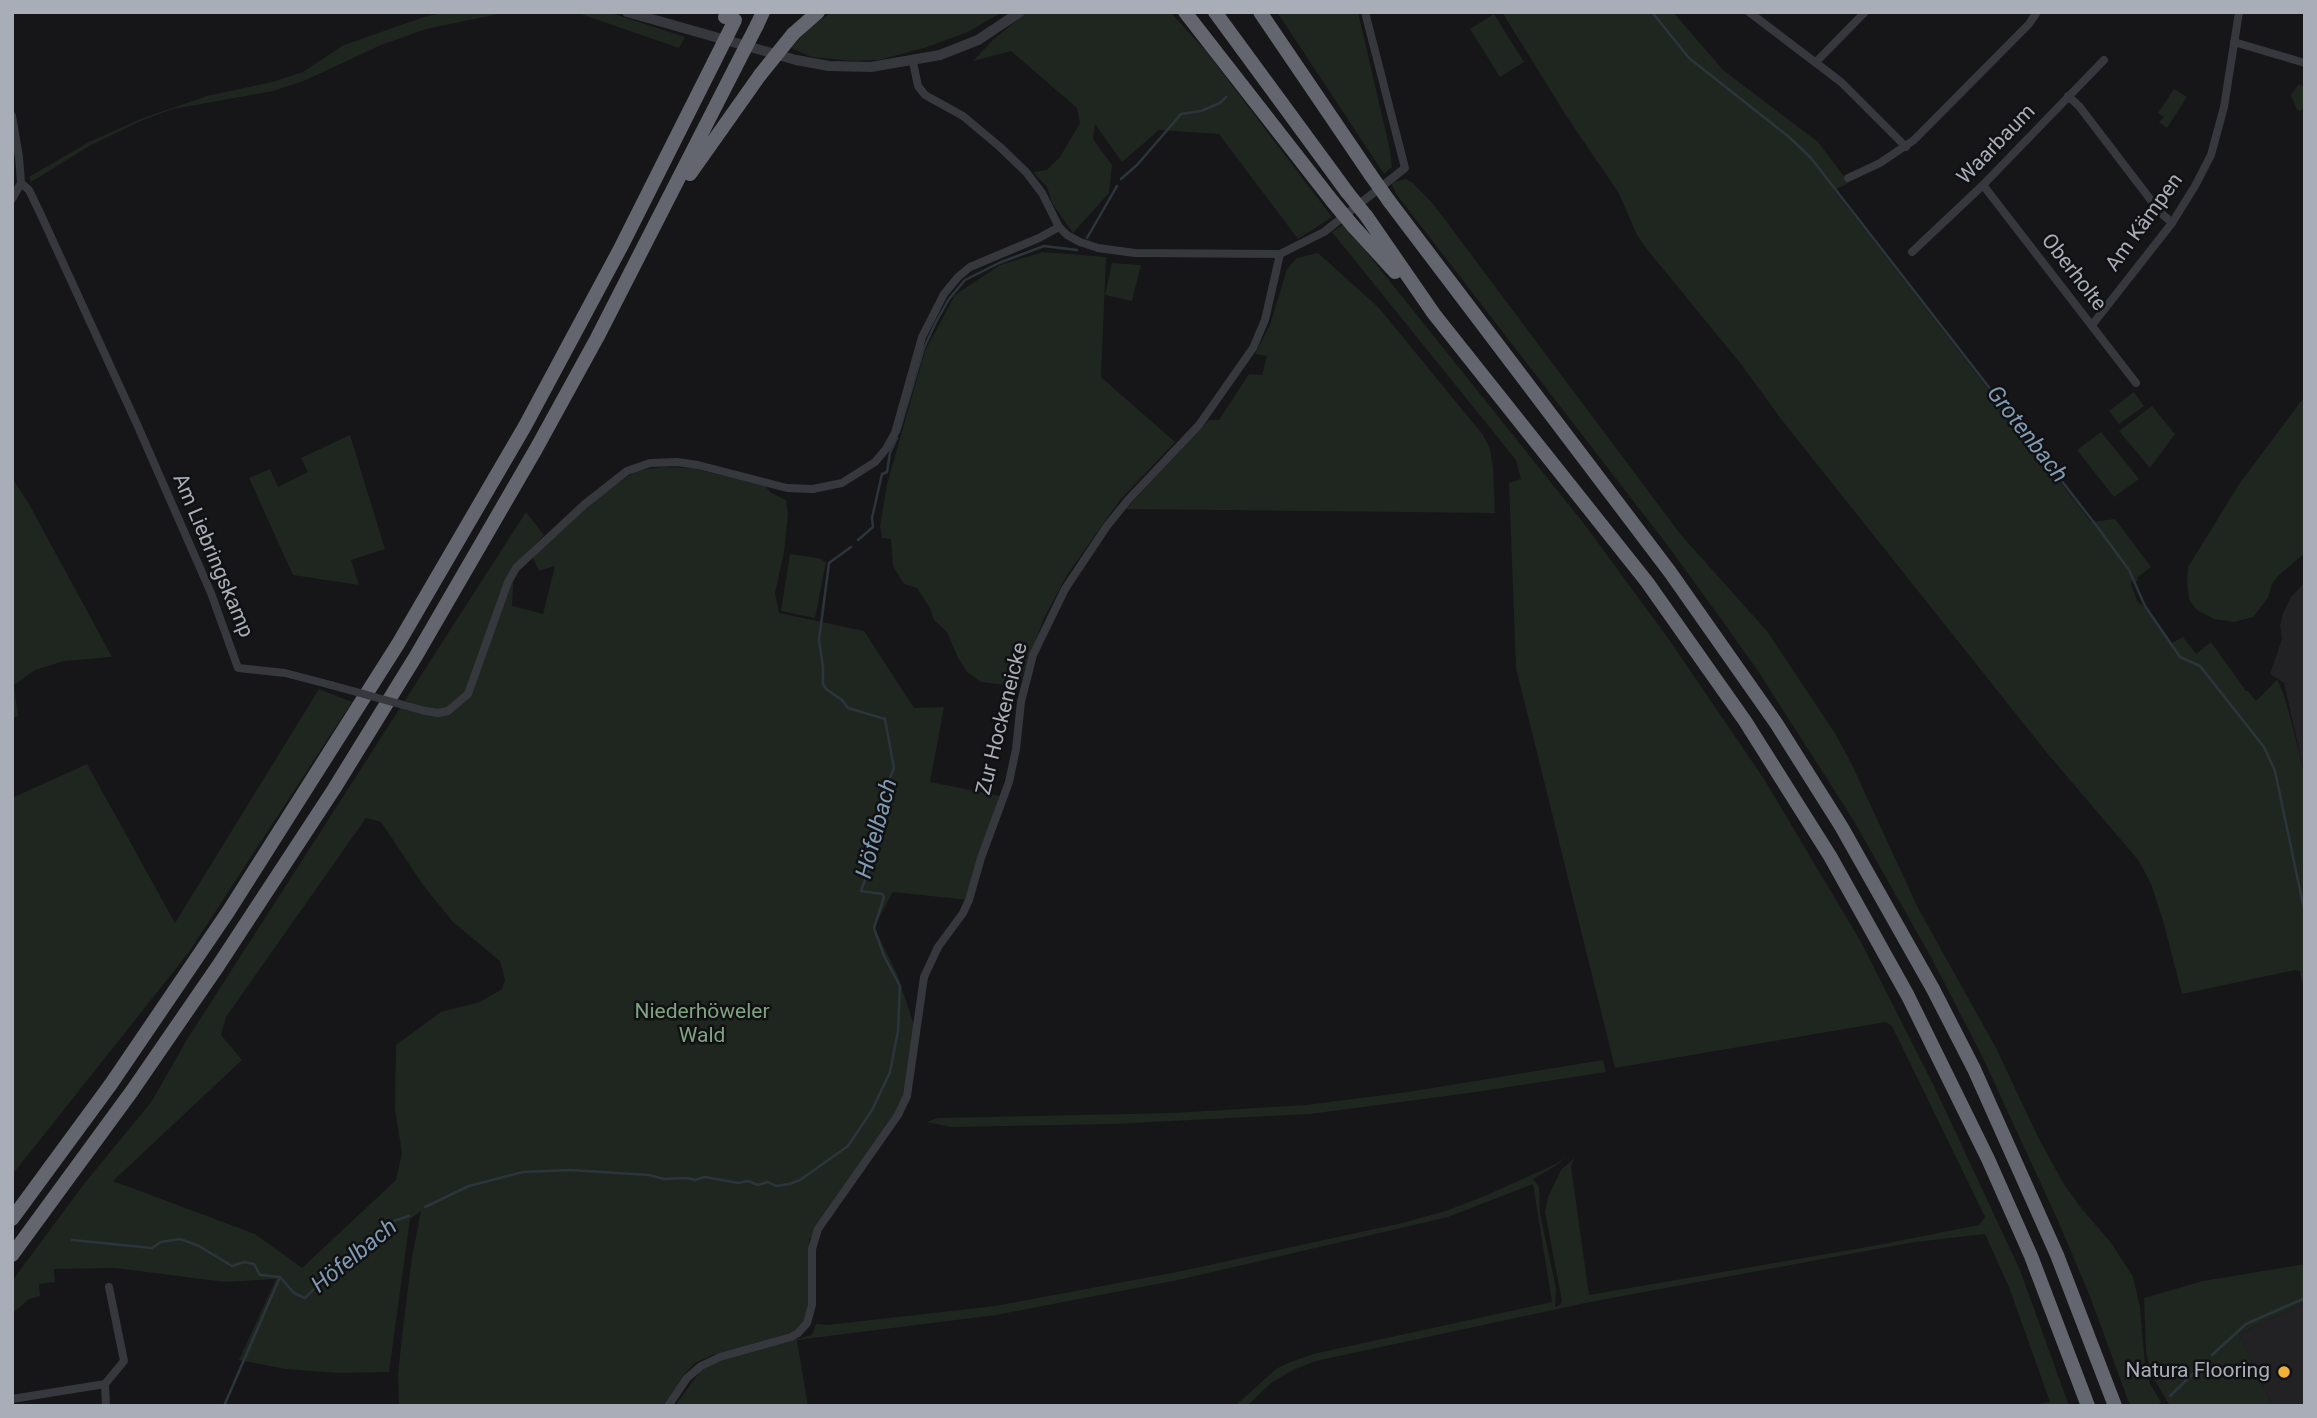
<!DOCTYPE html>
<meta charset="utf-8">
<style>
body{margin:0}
#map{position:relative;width:2317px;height:1418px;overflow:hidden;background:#161618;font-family:Roboto,sans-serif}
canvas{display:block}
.frame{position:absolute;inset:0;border:14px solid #a8adb8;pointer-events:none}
</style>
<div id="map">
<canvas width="2317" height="1418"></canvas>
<div class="frame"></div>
</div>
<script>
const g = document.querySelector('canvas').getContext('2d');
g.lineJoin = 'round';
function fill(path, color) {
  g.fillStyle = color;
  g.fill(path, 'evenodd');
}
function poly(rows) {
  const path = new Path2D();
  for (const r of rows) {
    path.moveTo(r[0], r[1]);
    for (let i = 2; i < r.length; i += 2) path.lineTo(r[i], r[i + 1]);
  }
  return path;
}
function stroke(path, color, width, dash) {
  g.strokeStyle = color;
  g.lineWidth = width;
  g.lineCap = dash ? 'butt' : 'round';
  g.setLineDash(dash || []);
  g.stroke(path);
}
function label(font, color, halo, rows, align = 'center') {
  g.font = font + ' Roboto,sans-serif';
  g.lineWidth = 5;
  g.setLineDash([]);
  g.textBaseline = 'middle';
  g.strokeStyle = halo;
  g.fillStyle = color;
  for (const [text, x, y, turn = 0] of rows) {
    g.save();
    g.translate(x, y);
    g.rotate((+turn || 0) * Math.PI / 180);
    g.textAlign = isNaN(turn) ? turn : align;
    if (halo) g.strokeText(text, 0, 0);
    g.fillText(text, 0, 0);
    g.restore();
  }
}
fill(poly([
 [2305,582,2305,776,2284,683,2270,674,2282,639,2280,626,2283,613,2291,597],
 [2305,1302,2305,1406,2272,1406,2239,1334]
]), '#222225');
fill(poly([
 [446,12,508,12,426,29,381,45,306,80,273,91,173,109,143,120,91,145,31,182,29,177,89,142,143,118,207,96,272,82,303,72,344,45,424,17],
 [575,12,608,12,685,37,679,48],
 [832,12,1002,12,968,32,924,48,879,60,852,61,812,57,791,48,812,25],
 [1027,12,1170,12,1206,51,1332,217,1298,239,1219,134,1159,130,1122,162,1095,124,1093,139,1112,165,1109,193,1073,233,1052,203,1047,187,1033,172,1047,170,1060,157,1080,123,1077,108,1011,51,973,61,993,40],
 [1277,12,1358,12,1390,150,1392,167,1384,174],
 [1502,12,1673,12,1723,70,1818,142,1849,183,1834,190,2091,522,2115,519,2151,567,2138,577,2137,581,2131,581,2131,584,2137,601,2147,609,2170,644,2183,637,2196,654,2211,642,2246,691,2248,691,2256,701,2277,680,2283,692,2291,720,2305,776,2305,994,2300,971,2295,970,2182,994,2164,924,2151,884,2139,861,2047,753,1781,419,1741,364,1650,253,1638,237,1618,192,1567,117],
 [1494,14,1524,62,1500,77,1470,29],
 [2299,84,2305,88,2305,108,2300,111,2297,110,2291,95],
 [2174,89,2187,97,2167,128,2159,122,2164,117,2158,113],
 [1406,179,1413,183,1434,205,1681,535,1767,631,1836,735,1852,765,1918,908,1996,1048,2039,1139,2065,1186,2082,1209,2112,1244,2133,1277,2140,1307,2145,1365,2150,1384,2161,1402,2157,1406,2130,1406,2091,1299,2059,1223,1983,1058,1932,959,1854,821,1758,671,1716,612,1668,546,1397,195,1391,183],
 [1344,224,1585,525,1670,641,1764,779,1861,942,1934,1086,2020,1270,2069,1406,2027,1406,2050,1402,2009,1287,1985,1234,1915,1242,1590,1302,1316,1361,1293,1370,1271,1383,1247,1406,1235,1406,1276,1369,1288,1363,1313,1354,1552,1302,1533,1184,1448,1217,1178,1280,996,1315,797,1340,808,1406,675,1406,701,1370,725,1358,812,1335,816,1324,827,1325,995,1306,1177,1272,1402,1223,1446,1211,1487,1195,1556,1164,1567,1156,1557,1165,1533,1179,1539,1187,1540,1214,1556,1288,1555,1307,1560,1305,1562,1301,1545,1212,1548,1197,1561,1170,1574,1158,1571,1167,1589,1295,1873,1246,1979,1225,1985,1217,1892,1026,1886,1022,1615,1068,1516,668,1509,483,1521,479,1516,460,1332,232],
 [1043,252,1106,257,1101,377,1175,442,1120,500,1067,575,1044,618,1020,682,1015,686,981,682,967,672,957,656,947,632,934,620,930,608,917,588,904,584,893,566,891,539,882,538,880,526,887,484,925,351,955,295,1000,265],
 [1318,253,1379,308,1483,435,1490,449,1493,468,1495,513,1126,509,1209,420,1219,420,1249,374,1262,375,1267,356,1255,354,1270,325,1287,269,1297,258],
 [1112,263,1141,265,1132,301,1105,295],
 [2134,392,2144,406,2119,424,2109,411],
 [2305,396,2305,553,2278,576,2272,584,2268,598,2253,617,2234,622,2214,619,2197,610,2189,600,2187,582,2188,567,2240,483],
 [2152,406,2175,434,2150,468,2119,431],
 [2101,432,2139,479,2114,497,2077,450],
 [350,435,385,549,351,560,359,585,293,575,249,478,270,469,278,487,308,472,301,458],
 [663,467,692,468,765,486,771,493,786,500,788,514,784,552,775,593,779,613,864,631,914,708,944,707,930,782,1000,796,969,900,893,892,874,927,897,974,916,1031,907,1096,814,1239,809,1238,809,1307,804,1320,794,1331,779,1337,710,1356,695,1363,686,1372,664,1406,399,1406,398,1374,403,1328,412,1257,421,1211,410,1219,389,1372,339,1373,285,1369,239,1360,276,1279,225,1282,115,1268,54,1269,55,1282,39,1284,40,1296,29,1299,12,1314,12,1281,84,1184,152,1101,186,1041,526,512,544,535,514,566,512,606,543,614,555,566,539,571,533,558,554,535,599,497,636,471],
 [366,818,381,822,423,885,453,922,500,961,505,980,502,989,480,1002,441,1012,396,1045,395,1109,402,1153,396,1180,302,1268,255,1234,113,1181,242,1060,221,1035,226,1017],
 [12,478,29,504,112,657,64,661,35,670,14,685,18,716,12,718],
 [790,554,818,558,826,562,815,618,781,611],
 [319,689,352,702,189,952,12,1175,12,798,87,764,175,923],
 [1603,1060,1606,1072,1469,1093,1310,1114,1113,1124,951,1127,927,1122,938,1118,1173,1113,1306,1105,1408,1092],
 [2305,1264,2305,1302,2239,1334,2272,1406,2170,1406,2150,1372,2146,1351,2144,1298,2203,1281]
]), '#1e261f');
stroke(poly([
 [1652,12,1689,58,1789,137,1811,158,2099,529,2129,570,2145,606,2180,657,2200,666,2264,747,2275,771,2305,914],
 [1121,179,1137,165,1181,114,1201,111,1220,103,1226,97],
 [1087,238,1117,186],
 [899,432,924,348,936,322,949,299,965,280,999,263,1044,246,1077,250],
 [858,540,873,527,872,518,882,474,887,472,890,453,897,438],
 [425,1207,469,1186,523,1172,570,1170,649,1175,664,1179,688,1178,695,1180,705,1177,738,1183,748,1181,758,1185,768,1182,776,1186,789,1184,800,1180,848,1146,872,1110,890,1072,898,1031,900,986,884,956,874,928,884,897,882,894,861,891,879,840,877,834,889,806,889,780,894,768,885,719,848,708,842,700,826,689,823,684,823,667,819,640,829,563,851,547],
 [72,1240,152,1248,161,1242,180,1239,199,1246,232,1266,244,1262,254,1264,260,1275,280,1277,294,1293,305,1298,322,1281,333,1275,382,1229,394,1221,409,1216],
 [2212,1355,2246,1324,2305,1298],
 [2170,1396,2206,1361],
 [224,1406,280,1277]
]), '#2c353c', 2.5);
stroke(poly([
 [1749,12,1841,82,1906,147],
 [2234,42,2305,63],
 [1817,61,1865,12],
 [913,62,918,86,925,95,963,116,1000,147,1026,172,1042,193,1059,227,1067,235,1080,242,1098,248,1135,253,1280,254,1324,232,1405,168,1365,12],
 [2068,96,2079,106,2160,212,2172,223],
 [12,116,19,157,21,183,12,199],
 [1848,178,1880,163,1914,140,2029,24,2037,12],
 [21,183,29,190,41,215,136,422,211,593,238,668,285,673,331,685],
 [1983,185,2136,383],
 [1912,252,1983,185,2104,60],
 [2092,325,2172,223,2195,186,2211,155,2224,107,2239,12],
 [425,711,438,713,448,711,468,694,508,582,516,568,585,504,627,471,650,463,677,462,698,465,787,488,813,489,842,483,875,462,886,449,895,433,922,337,944,294,958,277,970,267,1039,238,1059,227],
 [105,1384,106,1406],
 [12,1399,105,1384,124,1361,109,1287],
 [668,1406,687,1378,701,1366,720,1357,791,1337,798,1333,807,1323,812,1305,812,1249,818,1229,898,1115,907,1096,924,977,938,947,963,913,969,900,981,858,1009,782,1016,749,1021,702,1033,655,1065,589,1107,526,1128,500,1199,425,1253,348,1265,320,1280,254]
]), '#37383d', 8);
stroke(poly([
 [627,12,796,60,829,66,871,67,940,55,978,40,1020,12]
]), '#37383d', 10);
stroke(poly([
 [1185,12,1333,202],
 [1215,12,1347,192],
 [1260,12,1370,174],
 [725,17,728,12],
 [757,25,763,12],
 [793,34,818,12],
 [690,174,760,75],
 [1389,201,1670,572,1776,723,1841,826,1933,989,1974,1069,2057,1255,2115,1406],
 [1367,217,1434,314,1647,582,1745,721,1830,856,1908,996,1988,1159,2031,1256,2088,1406],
 [1353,226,1395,272],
 [12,1219,111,1084,228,912,398,644,525,426,621,247,714,62],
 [12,1255,132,1091,218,966,334,789,416,656,536,449,597,338,735,68]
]), '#63666e', 14);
stroke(poly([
 [331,685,425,711]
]), '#37383d', 8);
stroke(poly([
 [714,62,735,20],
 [735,68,757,25],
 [760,75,793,34],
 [1370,174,1389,201],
 [1347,192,1367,217],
 [1333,202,1353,226]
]), '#63666e', 14);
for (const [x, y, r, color] of [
 [2284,1372,7,"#f2b134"]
]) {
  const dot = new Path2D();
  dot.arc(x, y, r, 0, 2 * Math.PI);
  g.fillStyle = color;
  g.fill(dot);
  stroke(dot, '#111113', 2.5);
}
label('21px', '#a8adb8', '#111113', [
 ["Waarbaum",1997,145,-46],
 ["Am Kämpen",2145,223,-54],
 ["Oberholte",2073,273,52],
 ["Am Liebringskamp",212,556,67],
 ["Zur Hockeneicke",1003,719,-76]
]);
label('21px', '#7fa381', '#111113', [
 ["Niederhöweler",702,1013],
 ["Wald",702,1037]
]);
label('21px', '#a8adb8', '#111113', [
 ["Natura Flooring",2270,1372]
], 'right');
label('italic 23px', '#7f9bb3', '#111113', [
 ["Grotenbach",2026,435,52],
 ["Höfelbach",878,829,-75],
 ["Höfelbach",355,1257,-39]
]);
</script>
